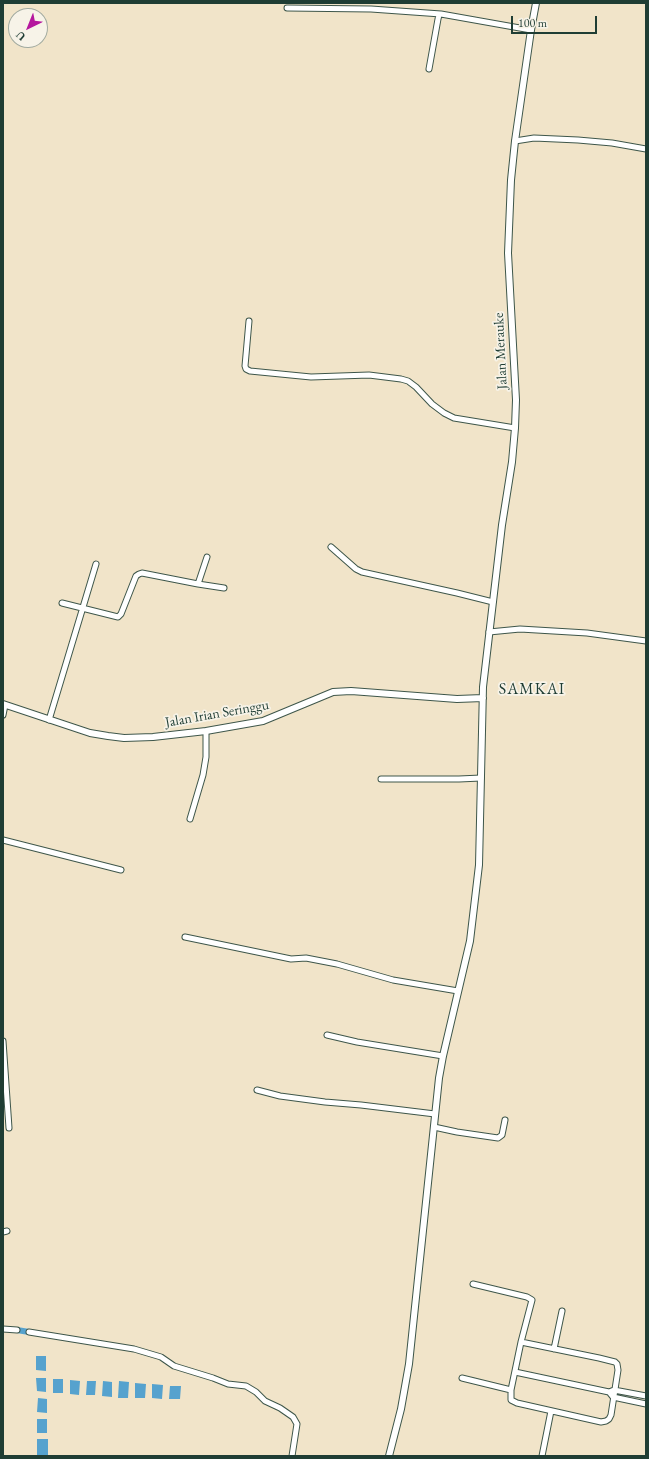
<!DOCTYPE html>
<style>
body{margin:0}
#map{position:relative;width:649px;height:1459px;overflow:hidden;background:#f1e4c9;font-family:"EB Garamond",serif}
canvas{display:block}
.frame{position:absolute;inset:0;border:4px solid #1f3d34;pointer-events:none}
.north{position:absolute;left:8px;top:8px;width:40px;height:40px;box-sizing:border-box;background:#f7f3e8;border:1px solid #a1aaa0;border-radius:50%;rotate:223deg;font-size:11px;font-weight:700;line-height:16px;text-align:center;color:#1f3d34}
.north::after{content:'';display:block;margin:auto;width:14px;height:18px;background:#b5179e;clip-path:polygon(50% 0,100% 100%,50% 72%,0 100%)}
.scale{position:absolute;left:511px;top:16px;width:86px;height:18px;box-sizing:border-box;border:2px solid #1f3d34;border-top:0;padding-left:5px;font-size:12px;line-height:14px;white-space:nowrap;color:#1f3d34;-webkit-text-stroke:3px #f7f3e8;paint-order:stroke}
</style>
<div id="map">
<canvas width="649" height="1459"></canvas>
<div class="frame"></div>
<div class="north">U</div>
<div class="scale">100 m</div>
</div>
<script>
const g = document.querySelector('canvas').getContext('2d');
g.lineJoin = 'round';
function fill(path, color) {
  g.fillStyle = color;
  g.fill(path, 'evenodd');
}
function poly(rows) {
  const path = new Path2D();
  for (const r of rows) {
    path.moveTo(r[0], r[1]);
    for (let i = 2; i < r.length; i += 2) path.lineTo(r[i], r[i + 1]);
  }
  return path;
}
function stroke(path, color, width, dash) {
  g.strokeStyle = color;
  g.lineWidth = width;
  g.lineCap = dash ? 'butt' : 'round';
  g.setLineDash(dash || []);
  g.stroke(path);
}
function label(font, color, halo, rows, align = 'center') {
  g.font = font + ' "EB Garamond",serif';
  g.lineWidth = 3.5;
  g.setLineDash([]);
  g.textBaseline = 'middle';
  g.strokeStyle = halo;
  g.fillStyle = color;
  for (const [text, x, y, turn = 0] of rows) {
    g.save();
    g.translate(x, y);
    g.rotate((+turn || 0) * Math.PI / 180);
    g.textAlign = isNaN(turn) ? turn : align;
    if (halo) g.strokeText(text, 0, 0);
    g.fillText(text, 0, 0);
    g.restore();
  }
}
fill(poly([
 [36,1356,46,1356,46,1371,36,1370],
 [36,1378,46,1378,46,1392,37,1391],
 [53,1379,63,1379,63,1393,53,1393],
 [70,1380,80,1381,79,1395,70,1394],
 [87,1381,96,1381,95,1395,86,1395],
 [103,1381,112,1382,112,1397,102,1396],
 [119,1381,129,1382,128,1398,118,1398],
 [135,1383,146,1384,145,1398,135,1398],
 [152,1384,163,1385,162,1399,152,1398],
 [170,1386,181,1386,180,1399,169,1399],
 [38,1398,47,1399,47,1413,37,1412],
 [37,1419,47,1419,47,1433,37,1433],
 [37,1439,48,1439,48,1455,37,1455]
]), '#56a2ce');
stroke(poly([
 [17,1330,29,1332]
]), '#56a2ce', 6);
const minor = poly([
 [287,8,371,9,441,14],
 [429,69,438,19,439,15,441,14,531,30],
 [515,141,534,138,578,140,612,143,646,149],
 [249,321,245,366,246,369,250,371,311,377,369,375,401,379,408,381,416,387,432,404,444,413,454,418,515,428],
 [331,547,356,569,362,572,457,593,493,602],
 [198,584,224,588],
 [62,603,118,617,121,614,136,576,139,574,142,573,198,584,207,557],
 [489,632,520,629,587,633,646,641],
 [3,715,5,705],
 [49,720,96,564],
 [381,779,459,779,481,778],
 [190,819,203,775,206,757,206,731],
 [3,840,121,870],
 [185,937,291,959,306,958,337,964,393,980,458,991],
 [327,1035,357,1042,443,1056],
 [3,1041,9,1128],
 [257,1090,280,1096,325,1102,361,1105,435,1114],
 [434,1127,457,1132,498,1138,502,1135,505,1120],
 [3,1232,7,1231],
 [473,1284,527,1297,532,1300,521,1342,511,1390,511,1400,517,1403,601,1422,606,1421,609,1419,611,1415,618,1370,617,1364,615,1362,599,1358,521,1342],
 [3,1329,17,1330],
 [29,1332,134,1349,161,1357,174,1366,213,1378,228,1384,246,1386,256,1392,265,1401,280,1408,293,1417,297,1424,292,1456],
 [554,1349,562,1311],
 [515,1372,609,1392],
 [462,1378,511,1390],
 [646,1396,614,1390,609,1392,613,1397,646,1404],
 [542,1456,551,1411]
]);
const tertiary = poly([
 [3,704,90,733,108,736,124,738,153,737,206,731,263,721,333,692,351,691,457,699,483,698],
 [389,1456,401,1409,409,1364,439,1078,443,1056,470,941,479,865,483,687,502,525,512,462,515,428,516,400,508,253,511,180,515,141,531,30,536,3]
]);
stroke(minor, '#3e564a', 7);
stroke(tertiary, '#3e564a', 8);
stroke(minor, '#fff', 5);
stroke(tertiary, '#fff', 6);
label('14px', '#1f3d34', '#f7f3e8', [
 ["Jalan Merauke",501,351,-93],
 ["Jalan Irian Seringgu",217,714,-10]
]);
g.letterSpacing = '1px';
label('16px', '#1f3d34', '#f7f3e8', [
 ["SAMKAI",532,690]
]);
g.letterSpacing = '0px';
</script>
